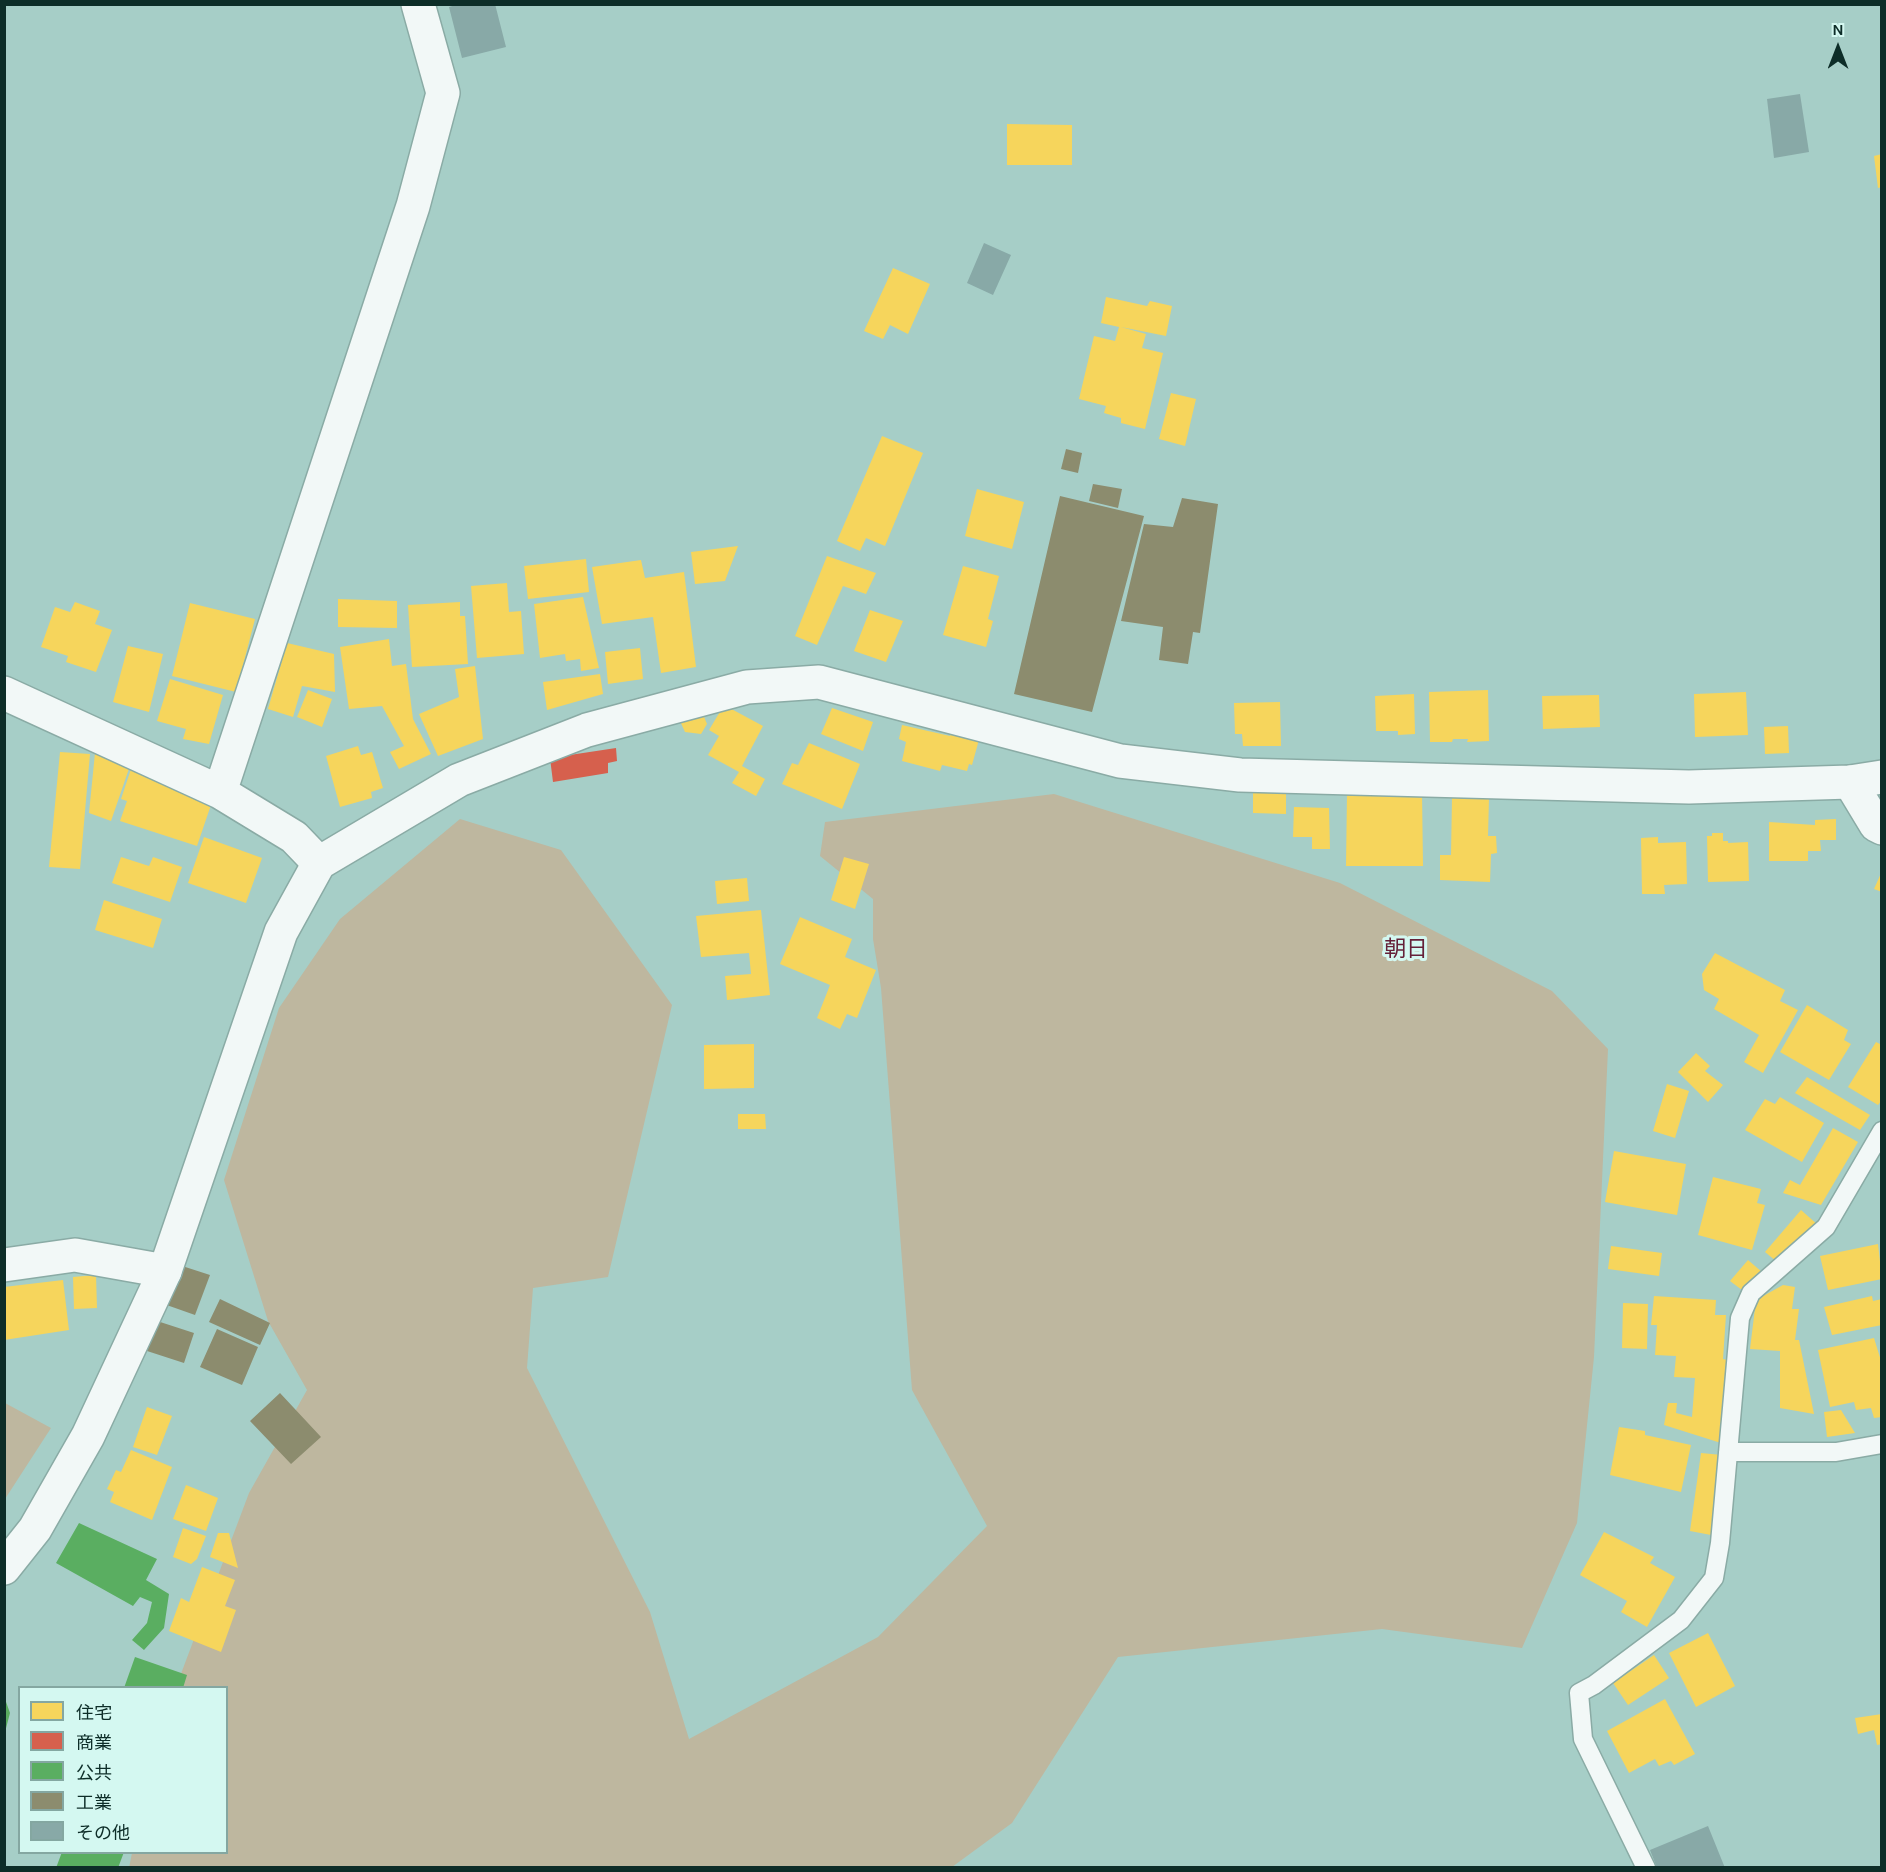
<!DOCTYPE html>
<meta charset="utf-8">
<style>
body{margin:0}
#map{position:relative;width:1886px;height:1872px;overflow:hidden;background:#a6cec7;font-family:Karla,"Noto Sans JP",sans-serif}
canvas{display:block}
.frame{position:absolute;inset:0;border:6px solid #0d2d28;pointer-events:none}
.legend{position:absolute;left:18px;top:1686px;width:210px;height:168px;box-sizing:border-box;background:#d4f8f1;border:2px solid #84a7a1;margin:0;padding:8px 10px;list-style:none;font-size:18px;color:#0d2d28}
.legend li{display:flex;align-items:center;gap:12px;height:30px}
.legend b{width:30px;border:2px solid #84a7a1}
.north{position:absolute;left:1808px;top:18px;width:60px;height:60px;-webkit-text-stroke:4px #d4f8f1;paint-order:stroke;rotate:0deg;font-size:16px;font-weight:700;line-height:24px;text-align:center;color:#0d2d28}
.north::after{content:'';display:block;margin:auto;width:21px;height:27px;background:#0d2d28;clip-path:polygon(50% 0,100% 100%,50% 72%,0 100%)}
</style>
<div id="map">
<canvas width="1886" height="1872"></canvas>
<div class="frame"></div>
<ul class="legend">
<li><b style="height:16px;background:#f6d55c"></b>住宅</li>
<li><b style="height:16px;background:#d6604d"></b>商業</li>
<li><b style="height:16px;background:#5aae61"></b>公共</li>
<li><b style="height:16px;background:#8c8c6e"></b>工業</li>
<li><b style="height:16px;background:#88a9a7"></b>その他</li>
</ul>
<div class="north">N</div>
</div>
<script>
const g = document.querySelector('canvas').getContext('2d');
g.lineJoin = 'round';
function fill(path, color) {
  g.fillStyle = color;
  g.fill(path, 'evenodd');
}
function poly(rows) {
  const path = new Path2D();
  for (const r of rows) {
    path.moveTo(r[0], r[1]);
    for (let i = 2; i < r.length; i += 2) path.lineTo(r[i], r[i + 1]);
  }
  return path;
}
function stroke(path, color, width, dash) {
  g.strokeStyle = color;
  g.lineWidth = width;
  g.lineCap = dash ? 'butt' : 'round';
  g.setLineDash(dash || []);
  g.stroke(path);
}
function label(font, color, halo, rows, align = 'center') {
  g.font = font + ' Karla,"Noto Sans JP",sans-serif';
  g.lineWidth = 6;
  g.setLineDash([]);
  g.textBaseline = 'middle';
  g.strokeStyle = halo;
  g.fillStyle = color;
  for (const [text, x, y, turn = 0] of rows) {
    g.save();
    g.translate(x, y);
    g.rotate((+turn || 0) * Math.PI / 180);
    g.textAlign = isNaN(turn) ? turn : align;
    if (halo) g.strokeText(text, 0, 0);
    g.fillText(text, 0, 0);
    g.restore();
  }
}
fill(poly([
 [1054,794,1340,883,1552,991,1608,1049,1594,1357,1577,1523,1522,1648,1382,1629,1118,1657,1012,1823,952,1867,129,1868,132,1853,226,1852,226,1688,176,1687,249,1493,307,1390,268,1321,224,1180,279,1008,340,919,460,819,561,850,672,1005,608,1277,533,1288,527,1368,650,1612,689,1739,878,1637,987,1526,912,1390,881,988,873,939,873,899,820,856,825,822],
 [5,1403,51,1428,5,1499]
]), '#beb79f');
fill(poly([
 [1007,124,1072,125,1072,165,1007,165],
 [1882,154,1882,187,1878,188,1874,156],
 [893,268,930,284,908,334,890,325,883,339,864,331],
 [1106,297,1147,306,1150,301,1172,306,1166,336,1121,327,1146,334,1142,348,1163,353,1145,429,1121,423,1121,418,1104,413,1106,406,1079,399,1094,336,1115,341,1119,327,1101,323],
 [1171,393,1196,399,1185,446,1159,439],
 [882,436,923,453,885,546,866,538,860,551,837,541],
 [977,489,1024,502,1012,549,965,536],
 [738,546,725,581,695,584,691,552],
 [827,556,876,573,866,594,843,586,817,645,795,636],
 [586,559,589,592,528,599,524,566],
 [641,560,645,578,684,572,696,667,661,673,653,617,602,624,592,567],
 [963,566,999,576,988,619,993,621,986,647,943,635],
 [507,583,509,612,521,611,524,654,477,658,471,586],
 [583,597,599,668,581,671,580,659,566,661,565,654,540,658,534,604],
 [338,599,397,601,397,628,338,627],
 [75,602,100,611,95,624,112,630,96,672,66,662,68,656,41,647,55,607,70,612],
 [460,602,460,616,465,616,468,664,412,667,408,605],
 [190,603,255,619,236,692,172,676],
 [870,610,903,621,886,662,854,651],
 [389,639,392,666,406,664,413,719,431,754,399,769,390,752,404,746,382,706,349,709,340,647],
 [287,643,334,654,335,692,302,686,293,717,268,709],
 [128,646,163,654,149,712,113,702],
 [640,648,643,679,608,684,605,652],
 [475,666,483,739,438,756,419,714,459,697,455,669],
 [600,674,603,694,547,710,543,682],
 [170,679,223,695,209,744,183,739,186,729,157,721],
 [308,690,332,699,322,727,297,717],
 [1488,690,1489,741,1467,742,1468,739,1453,739,1452,742,1430,742,1429,692],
 [1746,692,1748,735,1695,737,1694,694],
 [1414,694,1415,734,1398,735,1398,731,1376,731,1375,696],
 [1599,695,1600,727,1543,729,1542,696],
 [1280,702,1281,746,1243,746,1242,734,1235,734,1234,703],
 [724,705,763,726,742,766,765,779,756,796,732,783,739,772,708,755,719,736,709,730],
 [832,708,873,722,863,751,821,734],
 [702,712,707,724,701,734,685,732,680,721],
 [902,725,950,736,952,729,980,736,972,765,969,764,967,771,942,765,940,771,902,761,906,742,899,739],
 [1788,726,1789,753,1765,754,1764,727],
 [96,743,133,757,111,821,89,813],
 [809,743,860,764,842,809,782,784,792,763,798,765],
 [358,746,361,755,372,752,383,788,371,792,372,798,340,807,326,756],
 [60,752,90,754,80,869,49,867],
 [132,766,213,799,197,846,120,821,127,801,121,799],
 [1253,792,1286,792,1286,814,1253,813],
 [1422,792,1423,866,1346,866,1347,793],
 [1452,798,1489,798,1488,836,1496,836,1497,853,1491,854,1490,882,1440,880,1440,855,1451,855],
 [1294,807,1329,808,1330,849,1312,849,1312,837,1293,837],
 [1836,819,1836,840,1820,840,1821,851,1808,851,1808,861,1769,861,1769,822,1815,825,1815,820],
 [1712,833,1723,833,1723,841,1728,841,1728,843,1748,842,1749,881,1708,882,1707,836,1712,836],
 [204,837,262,858,246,903,188,883],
 [1658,837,1658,843,1686,842,1687,884,1664,885,1665,894,1642,894,1641,838],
 [121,857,149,866,153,857,182,867,170,902,112,883],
 [844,857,869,864,855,909,831,900],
 [1882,871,1882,892,1874,889],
 [747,878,749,901,717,904,715,881],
 [104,900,162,919,153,948,95,930],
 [761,910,770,995,727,1000,725,976,751,974,749,953,701,957,696,916],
 [800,917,852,939,845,957,876,970,857,1018,847,1014,840,1029,817,1018,830,985,780,964],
 [1715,953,1785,990,1780,1001,1798,1010,1763,1073,1744,1062,1759,1035,1714,1009,1719,999,1704,990,1702,974],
 [1807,1005,1848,1030,1844,1040,1851,1044,1829,1080,1780,1052],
 [1876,1042,1882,1045,1882,1100,1878,1105,1848,1087],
 [754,1044,754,1088,704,1089,704,1045],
 [1696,1053,1710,1066,1705,1071,1723,1085,1708,1102,1678,1072],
 [1807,1077,1870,1115,1860,1130,1795,1093],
 [1667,1084,1689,1091,1675,1138,1653,1131],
 [1780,1097,1824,1123,1802,1162,1745,1130,1765,1099,1775,1104],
 [738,1114,765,1114,766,1129,738,1129],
 [1833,1128,1858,1142,1821,1205,1783,1193,1790,1180,1800,1185],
 [1614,1151,1686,1164,1677,1215,1605,1202],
 [1713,1177,1761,1189,1757,1203,1765,1205,1752,1250,1698,1235],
 [1801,1210,1818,1225,1782,1266,1765,1252],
 [1878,1244,1882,1279,1828,1290,1820,1256],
 [1611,1246,1662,1253,1659,1276,1608,1269],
 [1748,1260,1762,1272,1742,1290,1730,1281],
 [96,1275,97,1308,74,1309,73,1277],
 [63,1280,69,1330,4,1340,4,1287],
 [1783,1285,1795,1287,1792,1309,1799,1309,1795,1340,1799,1340,1814,1414,1780,1408,1780,1351,1750,1349,1756,1300],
 [1654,1296,1716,1300,1715,1315,1726,1315,1723,1359,1727,1360,1721,1443,1664,1425,1668,1403,1677,1403,1676,1413,1692,1417,1695,1378,1674,1377,1676,1356,1655,1355,1657,1325,1651,1325],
 [1872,1296,1873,1301,1882,1299,1882,1325,1832,1335,1824,1307],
 [1623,1303,1648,1304,1647,1349,1622,1348],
 [1874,1338,1882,1364,1882,1417,1874,1418,1871,1408,1856,1410,1854,1402,1830,1407,1818,1350],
 [147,1407,172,1416,157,1455,133,1447],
 [1841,1410,1855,1433,1827,1437,1824,1412],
 [1619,1427,1645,1431,1645,1435,1691,1445,1681,1492,1610,1475],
 [131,1450,172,1467,152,1520,110,1502,114,1492,107,1489,116,1470,121,1472],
 [1701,1453,1722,1455,1711,1535,1690,1531],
 [186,1485,218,1498,206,1531,173,1519],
 [183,1528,206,1536,197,1559,191,1564,173,1557],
 [1604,1532,1654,1557,1650,1563,1675,1577,1647,1627,1621,1612,1627,1601,1580,1575],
 [218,1533,229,1533,238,1568,210,1557],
 [202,1567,235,1580,225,1606,236,1610,221,1652,169,1631,181,1598,189,1602],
 [1708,1633,1735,1686,1696,1707,1669,1653],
 [1654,1655,1669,1678,1628,1705,1613,1683],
 [1665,1699,1695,1754,1674,1765,1671,1761,1659,1766,1655,1759,1629,1773,1607,1731],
 [1882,1714,1882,1744,1877,1745,1874,1730,1858,1734,1855,1718]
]), '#f6d55c');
fill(poly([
 [616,748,617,761,608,763,608,773,553,782,550,758]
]), '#d6604d');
fill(poly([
 [79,1523,157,1559,146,1580,169,1594,164,1628,144,1650,132,1640,147,1623,152,1602,140,1597,133,1606,56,1563],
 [135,1657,187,1675,183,1688,124,1688],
 [5,1699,10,1713,5,1732,4,1732],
 [62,1852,124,1852,118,1868,56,1868]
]), '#5aae61');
fill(poly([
 [1066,449,1082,453,1078,473,1061,469],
 [1093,484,1122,489,1118,508,1089,501],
 [1060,496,1144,516,1092,712,1014,694],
 [1182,498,1218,504,1200,633,1193,632,1188,664,1159,660,1163,627,1121,621,1144,524,1173,527],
 [176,1264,210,1275,195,1315,161,1303],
 [220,1299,270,1323,260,1345,209,1322],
 [154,1320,194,1333,184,1363,144,1350],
 [217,1329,258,1347,242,1385,200,1367],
 [280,1393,321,1437,291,1464,250,1421]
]), '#8c8c6e');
fill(poly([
 [459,4,495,4,506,47,462,58,449,7],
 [1800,94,1809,152,1774,158,1767,99],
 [984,243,1011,255,993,295,967,283],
 [1708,1826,1725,1868,1657,1868,1650,1850]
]), '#88a9a7');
const service = poly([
 [1728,1452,1836,1452,1882,1444],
 [1646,1868,1583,1739,1579,1693,1594,1685,1681,1620,1714,1578,1720,1543,1740,1318,1751,1293,1826,1227,1882,1131]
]);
const minor = poly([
 [4,693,220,792,294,837,319,863],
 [1850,782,1876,825,1882,828],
 [220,792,413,206,443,93,418,4],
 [4,1265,75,1255,165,1271]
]);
const tertiary = poly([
 [4,1568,35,1529,88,1436,165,1271,281,932,319,863,459,780,587,730,747,687,819,682,1120,761,1240,775,1689,787,1850,782,1882,777]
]);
stroke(service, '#8aaba5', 21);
stroke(minor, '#8aaba5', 36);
stroke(tertiary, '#8aaba5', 36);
stroke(service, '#f2f8f7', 18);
stroke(minor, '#f2f8f7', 33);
stroke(tertiary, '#f2f8f7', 33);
label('22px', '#652139', '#d4f8f1', [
 ["朝日",1406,950]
]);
</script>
